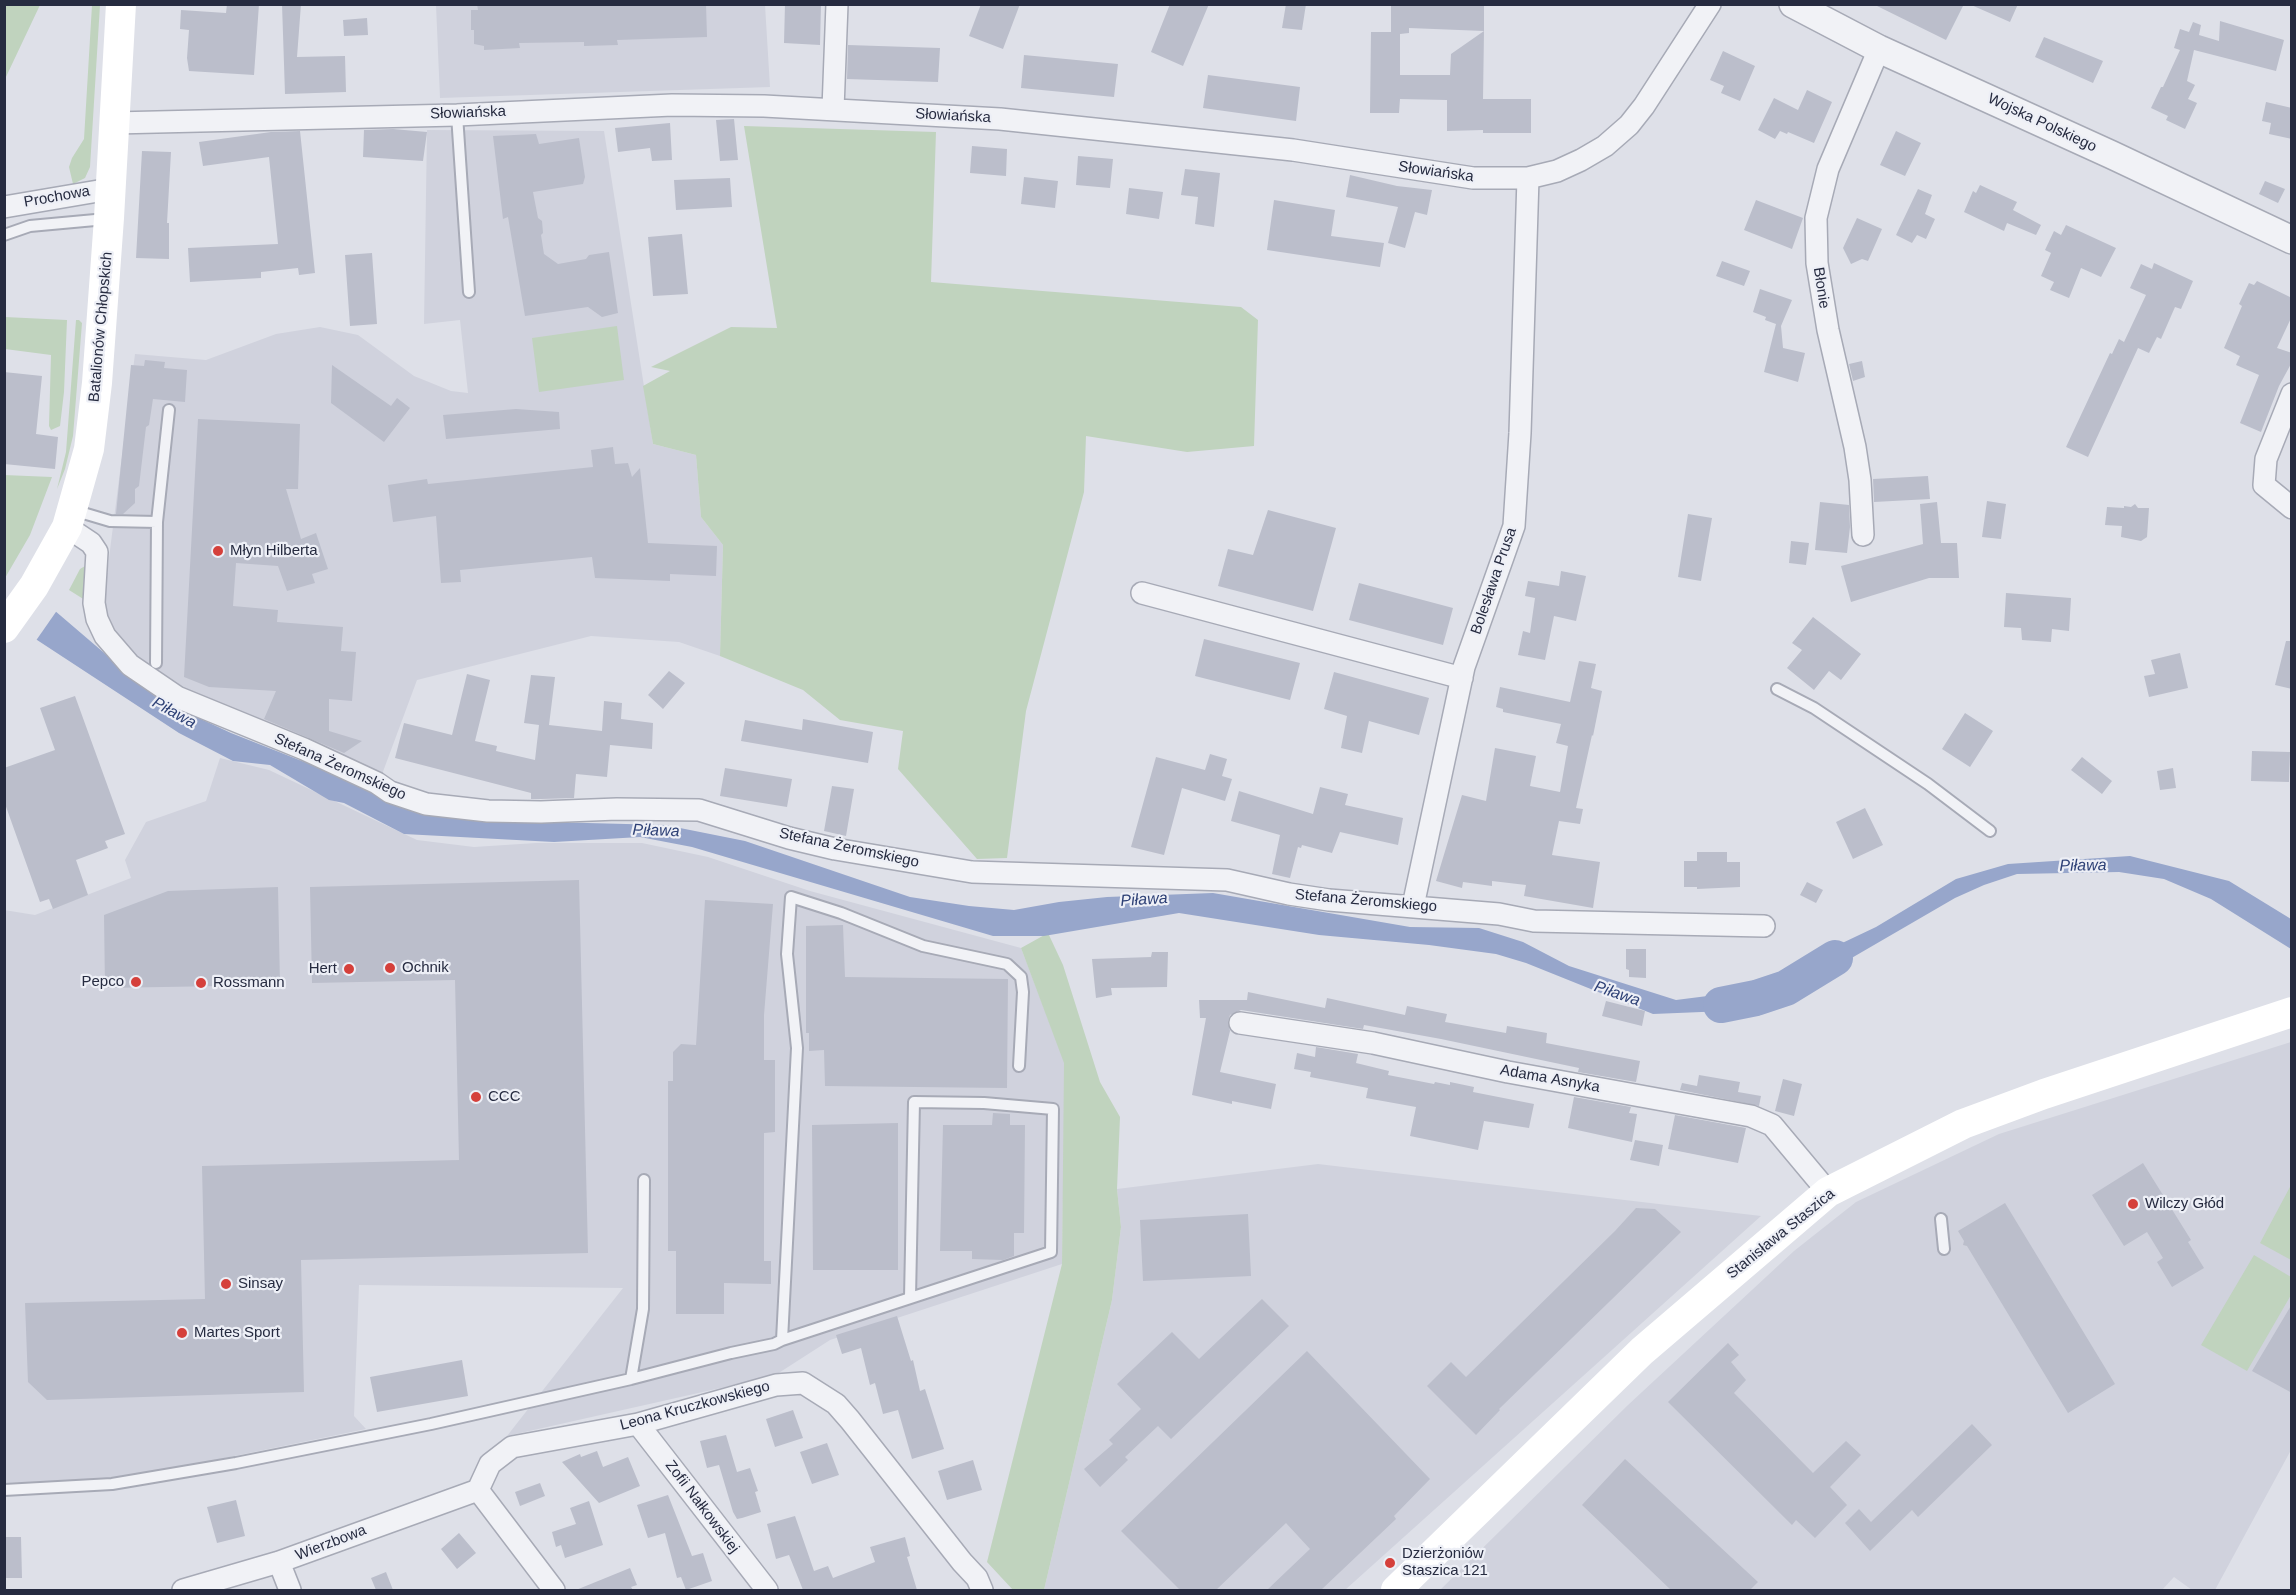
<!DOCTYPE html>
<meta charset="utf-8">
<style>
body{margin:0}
#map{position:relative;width:2296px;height:1595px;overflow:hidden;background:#dee0e8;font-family:Helvetica,sans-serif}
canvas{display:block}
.frame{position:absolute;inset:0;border:6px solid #262b40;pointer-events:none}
</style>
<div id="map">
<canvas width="2296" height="1595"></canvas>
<div class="frame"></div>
</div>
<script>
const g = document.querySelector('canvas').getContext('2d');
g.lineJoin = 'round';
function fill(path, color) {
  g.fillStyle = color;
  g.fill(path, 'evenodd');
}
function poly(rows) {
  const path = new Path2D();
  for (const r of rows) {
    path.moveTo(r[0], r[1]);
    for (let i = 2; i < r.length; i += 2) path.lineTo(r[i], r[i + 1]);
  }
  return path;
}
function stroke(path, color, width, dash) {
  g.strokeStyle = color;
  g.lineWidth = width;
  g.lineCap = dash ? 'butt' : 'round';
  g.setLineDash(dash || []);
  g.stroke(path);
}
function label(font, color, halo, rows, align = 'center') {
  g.font = font + ' Helvetica,sans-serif';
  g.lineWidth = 4.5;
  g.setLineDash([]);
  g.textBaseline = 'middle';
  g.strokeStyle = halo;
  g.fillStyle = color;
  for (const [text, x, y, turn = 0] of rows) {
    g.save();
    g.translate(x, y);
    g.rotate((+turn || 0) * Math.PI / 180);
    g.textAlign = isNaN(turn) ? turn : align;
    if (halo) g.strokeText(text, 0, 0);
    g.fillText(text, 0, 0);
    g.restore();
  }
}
fill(poly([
 [436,5,765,5,770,87,440,98],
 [427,130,604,131,653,444,696,455,701,517,723,545,720,656,679,642,591,636,417,680,381,777,154,677,107,625,104,597,135,354,206,360,276,334,320,327,358,335,414,376,451,391,468,393,460,320,424,324],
 [220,758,269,770,417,840,474,847,536,843,642,843,708,857,810,891,1021,948,1065,1063,1062,1264,830,1340,774,1376,507,1436,623,1288,359,1285,354,1416,366,1429,127,1478,5,1483,4,910,35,915,131,878,125,860,146,822,206,801],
 [2291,1042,2291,1450,2215,1590,2192,1590,2174,1577,2162,1590,1440,1590,1628,1405,1794,1251,1856,1202,1999,1134],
 [1318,1164,1761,1216,1345,1590,1044,1590,1112,1300,1121,1227,1117,1189]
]), '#d0d2dd');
fill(poly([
 [5,4,40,5,5,79,4,5],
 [92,5,100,5,90,167,85,178,73,184,69,167,72,158,84,139],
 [744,126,936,132,931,282,1241,307,1258,320,1254,446,1187,452,1086,436,1084,492,1026,711,1007,858,977,859,898,769,903,731,840,720,803,690,720,656,723,545,701,517,696,455,653,444,643,386,670,371,651,367,731,327,777,328],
 [5,317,67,320,64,392,60,426,51,430,49,426,51,355,5,349],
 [76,320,79,320,82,323,73,436,65,469,57,489,66,452],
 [617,326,624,380,539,392,532,338],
 [4,475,52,477,30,535,5,578],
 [92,562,88,602,69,590,80,569],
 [1048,933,1063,965,1100,1082,1120,1117,1117,1189,1121,1227,1112,1300,1044,1590,1013,1590,987,1562,1062,1264,1064,1063,1021,948],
 [2291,1185,2291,1260,2260,1243],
 [2254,1255,2291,1277,2291,1295,2247,1371,2201,1345]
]), '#c0d3be');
fill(poly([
 [4,578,54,610,158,699,231,733,312,765,409,808,509,821,665,825,745,841,910,897,969,906,1014,910,1059,902,1107,897,1213,893,1410,927,1479,928,1523,942,1569,966,1676,1000,1739,992,1876,927,1956,879,2008,864,2130,856,2229,881,2291,919,2291,949,2211,899,2164,879,2119,872,2017,874,1984,885,1955,898,1843,963,1726,1011,1653,1014,1526,963,1496,954,1429,945,1319,935,1179,913,1044,936,993,936,692,847,640,837,554,842,404,834,344,803,329,800,270,765,233,761,179,733,5,619]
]), '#97a6cb');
fill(poly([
 [6,576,58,609,35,642,4,623]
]), '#dee0e8');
stroke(poly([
 [1721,1005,1756,998,1786,988,1835,958]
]), '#97a6cb', 36);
fill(poly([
 [227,4,259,4,254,75,189,71,187,58,189,30,180,29,181,10,226,13],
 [282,4,301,4,297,57,345,56,346,92,285,94],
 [477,4,706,4,707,37,617,40,618,45,584,46,584,42,519,43,520,48,484,50,484,46,474,44,474,30,471,30,471,10,478,10],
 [785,4,821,4,820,45,784,43],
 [981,4,1020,4,1003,49,969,36],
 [1170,4,1209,4,1183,66,1151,52],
 [1286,4,1306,4,1302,30,1282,28],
 [1391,4,1484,4,1484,31,1409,28,1409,33,1400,34,1400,75,1450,75,1451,54,1484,31,1483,99,1531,99,1531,133,1483,133,1483,130,1447,131,1447,100,1400,99,1399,113,1370,113,1371,32,1391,32],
 [1873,4,1964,4,1946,40],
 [1969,4,2018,4,2010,22],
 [367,18,368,35,344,36,343,20],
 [2220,21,2284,40,2276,71,2194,50,2187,81,2195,85,2188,99,2197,103,2185,129,2166,120,2168,116,2151,108,2161,87,2163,87,2180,50,2174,48,2180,29,2189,32,2193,22,2201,25,2199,35,2219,41],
 [2044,37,2103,61,2093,83,2035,57],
 [848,45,940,48,938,82,847,79],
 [1723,51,1755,66,1740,101,1721,93,1724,86,1710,80],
 [1024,55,1118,64,1114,97,1021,88],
 [1208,75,1300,87,1296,121,1203,108],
 [1807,90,1832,102,1814,143,1788,132,1787,134,1780,131,1775,139,1758,130,1774,98,1798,110],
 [2266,102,2292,108,2292,139,2269,134,2271,123,2262,121],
 [734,119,738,160,720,161,716,120],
 [670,123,672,160,652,161,650,148,618,152,615,128],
 [393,129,427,132,423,161,363,157,364,130],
 [300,131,315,273,299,275,298,268,261,272,261,278,190,282,188,248,278,244,269,157,203,166,199,142,271,132],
 [1896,131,1921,143,1905,176,1880,165],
 [536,134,539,144,579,138,585,177,583,184,533,192,538,218,542,221,543,233,541,235,544,254,558,264,586,259,589,255,609,252,618,313,602,317,588,307,525,316,508,217,503,219,493,136],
 [972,146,1007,149,1006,176,970,173],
 [142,151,171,152,167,223,169,223,169,259,136,258],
 [1078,156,1113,159,1110,188,1076,185],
 [1185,169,1220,173,1214,227,1195,224,1198,197,1181,195],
 [1350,175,1397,186,1432,190,1427,215,1415,212,1405,248,1388,243,1398,207,1346,197],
 [1024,177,1058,181,1055,208,1021,204],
 [730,178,732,207,676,210,674,180],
 [2265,181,2285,189,2278,203,2259,194],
 [1980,185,2017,202,2013,210,2041,225,2036,235,2007,223,2004,231,1964,212,1973,191,1976,193],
 [1129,188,1163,192,1159,219,1126,214],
 [1918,189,1932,195,1925,214,1935,219,1926,239,1917,235,1912,243,1896,235],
 [1274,200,1335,210,1331,236,1384,243,1380,267,1267,250],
 [1756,200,1803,218,1792,249,1744,230],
 [1857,218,1882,229,1868,261,1862,259,1851,264,1843,248],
 [2066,225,2116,248,2101,277,2081,268,2069,298,2050,290,2054,282,2041,276,2051,253,2045,250,2054,231,2061,235],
 [682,234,688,294,653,296,648,237],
 [372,253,377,324,350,326,345,255],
 [1722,261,1750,271,1744,286,1716,276],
 [2154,263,2193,281,2181,309,2175,307,2161,339,2157,337,2149,353,2138,348,2088,457,2066,447,2110,353,2112,354,2119,339,2124,342,2146,295,2130,288,2141,264,2152,269],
 [2257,281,2292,298,2292,316,2277,348,2292,353,2292,362,2279,386,2261,432,2240,423,2259,375,2236,365,2240,356,2224,348,2242,306,2239,304,2249,283,2254,285],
 [1760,289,1792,300,1781,326,1783,348,1805,353,1798,382,1764,372,1776,324,1765,320,1766,317,1753,312],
 [145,360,165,362,164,368,187,370,185,402,153,399,149,425,146,427,139,486,135,489,135,503,123,514,116,514,131,365,144,366],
 [1862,361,1865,377,1853,381,1849,364],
 [332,365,391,406,397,398,410,408,384,442,331,403],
 [4,372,42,376,36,434,58,437,55,469,4,464],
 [516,409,559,412,560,429,446,439,443,415],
 [198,419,300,424,298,489,286,489,301,539,316,533,328,569,312,574,315,583,287,591,278,566,236,563,233,606,278,610,277,622,343,627,341,651,356,652,352,701,329,699,329,731,362,741,344,753,264,719,276,691,209,687,184,677],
 [613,447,615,464,628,463,632,477,640,468,648,543,717,546,716,576,670,574,670,581,595,578,592,557,460,570,461,582,441,583,436,516,393,522,388,485,427,479,428,484,593,467,591,450],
 [1928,476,1930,499,1874,502,1873,479],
 [1987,501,2006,504,2001,539,1982,537],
 [1820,502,1849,505,1850,527,1847,553,1815,550],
 [1937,502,1941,543,1957,543,1959,578,1929,578,1851,602,1841,566,1923,544,1920,504],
 [2135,504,2138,508,2149,508,2147,537,2141,541,2121,537,2122,526,2105,525,2107,507,2124,508,2124,506,2131,507],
 [1268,510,1336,528,1313,611,1218,586,1228,549,1253,555],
 [1688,514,1712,518,1701,581,1678,577],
 [1791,541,1809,543,1806,565,1789,563],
 [1561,571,1586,576,1576,621,1554,616,1545,660,1518,655,1523,631,1530,633,1535,598,1525,596,1528,581,1559,586],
 [1359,583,1453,608,1443,645,1349,620],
 [2006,593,2071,598,2069,631,2052,629,2051,642,2022,640,2021,628,2004,627],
 [1813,617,1861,654,1841,680,1829,671,1814,690,1787,668,1802,650,1792,643],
 [1204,639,1300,663,1290,700,1195,676],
 [2286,641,2292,641,2292,689,2275,685],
 [2180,653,2188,688,2149,697,2144,676,2155,674,2151,660],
 [1579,661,1596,664,1591,688,1602,691,1593,736,1592,735,1576,808,1583,809,1580,824,1559,821,1552,855,1600,862,1593,908,1524,896,1526,885,1492,881,1492,886,1463,882,1462,888,1436,881,1462,795,1486,801,1495,748,1536,756,1530,786,1560,792,1568,746,1556,743,1561,724,1503,712,1503,709,1496,707,1500,687,1570,702],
 [669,671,685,683,663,709,648,695],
 [1334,672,1429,698,1419,735,1369,721,1362,753,1341,748,1347,716,1324,709],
 [467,674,490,680,475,741,497,746,496,751,535,760,539,725,524,723,531,675,555,677,549,725,602,731,604,701,622,703,621,719,653,723,652,749,610,745,607,777,576,774,574,798,541,799,531,799,531,793,395,758,404,723,452,735],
 [75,696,125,834,105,841,108,848,76,860,88,895,53,909,49,899,40,902,4,801,4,768,55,750,40,708],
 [1965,713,1993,731,1970,767,1942,749],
 [803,719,873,732,868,763,741,741,745,720,802,730],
 [2252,751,2290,752,2289,782,2251,781],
 [1210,754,1227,759,1222,776,1232,779,1225,801,1182,788,1164,855,1131,847,1156,757,1205,770],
 [2082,757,2112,781,2102,794,2071,770],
 [725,768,792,779,787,807,720,796],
 [2173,768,2176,788,2160,790,2157,771],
 [832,786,854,789,846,836,824,831],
 [1320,787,1348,794,1345,805,1403,818,1398,845,1340,832,1332,853,1302,845,1301,848,1298,847,1290,878,1272,874,1280,835,1231,821,1239,791,1313,814],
 [1865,808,1883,845,1853,859,1836,822],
 [1697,852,1727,852,1727,862,1740,862,1740,887,1697,889,1697,887,1684,887,1684,861,1697,861],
 [579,880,588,1253,301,1260,304,1392,47,1400,28,1382,25,1303,205,1299,202,1166,459,1160,455,980,312,983,310,887],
 [1807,882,1823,890,1816,903,1800,895],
 [278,887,280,985,105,988,104,915,168,891],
 [705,900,773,904,764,1015,764,1060,775,1060,775,1132,764,1133,764,1261,771,1261,771,1284,724,1283,724,1314,676,1314,676,1251,668,1251,668,1081,673,1081,673,1052,681,1044,696,1045],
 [843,925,845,977,1008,979,1007,1088,825,1086,824,1050,809,1051,809,1033,806,1033,806,926],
 [1626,949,1646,949,1646,978,1629,977,1629,970,1626,969],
 [1152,952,1168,952,1167,987,1111,988,1112,995,1096,998,1092,959,1151,957],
 [1248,992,1325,1008,1327,998,1405,1015,1407,1006,1447,1014,1445,1022,1506,1033,1507,1026,1547,1033,1546,1043,1640,1061,1636,1082,1578,1072,1579,1068,1441,1039,1364,1025,1363,1029,1241,1010,1230,1015,1228,1021,1230,1031,1220,1072,1276,1084,1271,1109,1232,1101,1232,1104,1192,1095,1206,1018,1200,1018,1199,1000,1247,1000],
 [1606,1001,1645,1011,1642,1026,1602,1016],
 [1316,1047,1358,1054,1356,1063,1389,1071,1388,1075,1434,1084,1435,1082,1450,1085,1450,1082,1474,1087,1473,1092,1534,1104,1529,1128,1484,1121,1478,1150,1410,1136,1416,1107,1366,1098,1368,1088,1310,1077,1311,1072,1294,1069,1297,1053,1315,1057],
 [1699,1075,1740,1082,1738,1092,1761,1096,1759,1106,1680,1090,1682,1083,1697,1086],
 [1783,1079,1802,1084,1794,1116,1775,1111],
 [1574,1097,1631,1107,1629,1113,1637,1114,1632,1142,1568,1128],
 [993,1113,1010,1114,1010,1125,1025,1125,1024,1233,1014,1233,1014,1256,1003,1260,972,1259,972,1251,940,1251,943,1125,992,1125],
 [1675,1115,1746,1128,1738,1163,1668,1149],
 [898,1123,898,1270,813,1270,812,1125],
 [1635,1140,1663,1145,1659,1166,1630,1160],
 [2143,1163,2191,1240,2188,1242,2204,1268,2172,1287,2157,1262,2163,1258,2147,1232,2124,1246,2092,1195],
 [2005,1203,2115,1384,2068,1413,1967,1246,1963,1245,1964,1241,1958,1231],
 [1636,1208,1655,1209,1681,1232,1499,1409,1500,1410,1476,1435,1427,1386,1451,1362,1466,1377,1615,1231],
 [1248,1214,1251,1276,1143,1281,1140,1220],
 [1262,1299,1289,1326,1171,1439,1158,1426,1125,1457,1128,1460,1100,1487,1084,1469,1113,1444,1109,1440,1141,1409,1117,1384,1172,1332,1199,1359],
 [2292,1304,2292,1393,2252,1371],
 [897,1316,911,1361,913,1360,920,1391,925,1389,944,1449,912,1459,898,1410,883,1414,875,1383,870,1385,861,1348,842,1354,836,1335],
 [1728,1343,1739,1355,1731,1362,1746,1380,1734,1393,1813,1473,1846,1441,1861,1455,1830,1487,1847,1505,1815,1538,1796,1520,1792,1525,1668,1402],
 [1307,1351,1430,1479,1394,1516,1396,1519,1321,1590,1267,1590,1310,1549,1286,1523,1216,1590,1180,1590,1121,1531],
 [462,1360,468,1396,377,1412,370,1377],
 [793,1410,803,1438,775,1447,766,1419],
 [1972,1424,1992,1445,1918,1517,1912,1510,1870,1551,1845,1523,1859,1509,1871,1522],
 [726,1435,737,1472,750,1468,758,1491,755,1492,761,1512,742,1518,737,1519,733,1512,719,1465,707,1468,700,1441],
 [827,1443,839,1475,812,1484,800,1452],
 [597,1451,603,1467,628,1457,640,1486,599,1503,562,1462,580,1454,581,1457],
 [1625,1459,1758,1582,1750,1590,1671,1590,1582,1505],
 [973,1460,982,1490,947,1500,938,1471],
 [540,1483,545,1496,520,1506,515,1492],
 [668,1495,692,1556,703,1553,712,1581,686,1590,681,1577,677,1578,665,1533,648,1538,637,1505],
 [236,1500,245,1536,217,1543,207,1507],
 [589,1501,603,1545,565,1558,561,1545,556,1547,552,1532,576,1524,570,1508],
 [795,1516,814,1571,828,1566,833,1578,875,1562,870,1547,905,1537,910,1556,907,1557,917,1590,803,1590,789,1555,776,1559,767,1524],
 [459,1533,476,1553,457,1569,441,1549],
 [4,1537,21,1537,22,1578,4,1578],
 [630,1568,637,1585,631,1587,633,1590,576,1590],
 [386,1572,393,1590,376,1590,371,1578]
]), '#bbbecb');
const service = poly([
 [457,115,469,292],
 [4,235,30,226,106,219],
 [73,510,110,521,157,522,169,410],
 [156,663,157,522],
 [1777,689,1814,708,1928,784,1990,831],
 [1941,1219,1944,1249],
 [782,1340,1051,1252,1053,1109,984,1103,914,1102,910,1297],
 [631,1379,643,1309,644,1180],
 [4,1490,112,1484,236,1463,431,1424,631,1379,731,1353,774,1344,782,1340,797,1048,787,954,791,897,841,913,923,946,1007,964,1021,977,1023,992,1019,1066]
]);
const minor = poly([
 [833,109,837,4],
 [114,123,457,115,672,105,764,106,1000,119,1293,150,1473,178,1528,178,1557,171,1581,160,1605,146,1629,125,1644,106,1710,4],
 [4,207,110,189],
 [2292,394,2266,459,2264,485,2292,508],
 [67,527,91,543,97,552,94,603,97,619,105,636,130,665,177,697,304,749,377,783,390,792,426,804,488,811,541,812,617,809,699,810,789,838,835,849,972,872,1227,880,1289,894,1329,900,1499,914,1534,921,1764,926],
 [1863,535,1860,480,1855,447,1828,330,1817,263,1816,218,1828,169,1879,49],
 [1142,593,1462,678],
 [1413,906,1464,667,1514,526,1520,433,1528,178],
 [1240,1023,1373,1043,1508,1072,1751,1116,1772,1125,1828,1192],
 [638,1424,767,1590],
 [478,1490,490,1464,512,1447,638,1424,776,1385,803,1383,836,1404,850,1420,962,1562,977,1578,982,1590],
 [478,1490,554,1590],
 [279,1562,290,1590],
 [183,1590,279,1562,478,1490]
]);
const tertiary = poly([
 [1793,4,1879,49,2112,155,2292,240]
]);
stroke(service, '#a7aab6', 14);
stroke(minor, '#a7aab6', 24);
stroke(tertiary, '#a7aab6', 30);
stroke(service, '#f1f2f6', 10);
stroke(minor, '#f1f2f6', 21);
stroke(tertiary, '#f1f2f6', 27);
stroke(poly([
 [4,628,34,586,67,527,89,449,97,383,109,218,121,4],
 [1396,1590,1642,1351,1828,1192,1963,1124,2044,1094,2292,1012]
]), '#fff', 30);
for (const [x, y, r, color] of [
 [218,551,6,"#d5403b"],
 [390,968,6,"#d5403b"],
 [349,969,6,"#d5403b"],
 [136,982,6,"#d5403b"],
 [201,983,6,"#d5403b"],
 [476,1097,6,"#d5403b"],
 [2133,1204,6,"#d5403b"],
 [226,1284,6,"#d5403b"],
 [182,1333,6,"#d5403b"],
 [1390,1563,6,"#d5403b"]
]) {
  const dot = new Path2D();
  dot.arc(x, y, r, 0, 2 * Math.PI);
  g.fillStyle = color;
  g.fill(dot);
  stroke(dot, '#edeff6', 2);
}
label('15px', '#262b40', '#edeff6', [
 ["Słowiańska",468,113,-2],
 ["Słowiańska",953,116,3],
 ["Wojska Polskiego",2042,123,25],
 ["Słowiańska",1436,172,8],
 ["Prochowa",57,197,-10],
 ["Błonie",1821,288,81],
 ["Batalionów Chłopskich",101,327,-85],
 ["Bolesława Prusa",1494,581,-71],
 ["Stefana Żeromskiego",340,767,24],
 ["Stefana Żeromskiego",849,848,12],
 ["Stefana Żeromskiego",1366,901,5],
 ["Adama Asnyka",1550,1079,10],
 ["Stanisława Staszica",1781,1234,-39],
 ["Leona Kruczkowskiego",695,1406,-15],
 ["Zofii Nałkowskiej",702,1507,53],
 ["Wierzbowa",331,1543,-21]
]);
label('15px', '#262b40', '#edeff6', [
 ["Młyn Hilberta",230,551],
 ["Ochnik",402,968],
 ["Hert",337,969,"right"],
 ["Pepco",124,982,"right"],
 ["Rossmann",213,983],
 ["CCC",488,1097],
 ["Wilczy Głód",2145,1204],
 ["Sinsay",238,1284],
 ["Martes Sport",194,1333],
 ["Dzierżoniów",1402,1554],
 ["Staszica 121",1402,1571]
], 'left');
label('italic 16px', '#2e4176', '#edeff6', [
 ["Piława",174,713,29],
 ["Piława",656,831,2],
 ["Piława",2083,866,-1],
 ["Piława",1144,900,-4],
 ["Piława",1617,994,19]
]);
</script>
